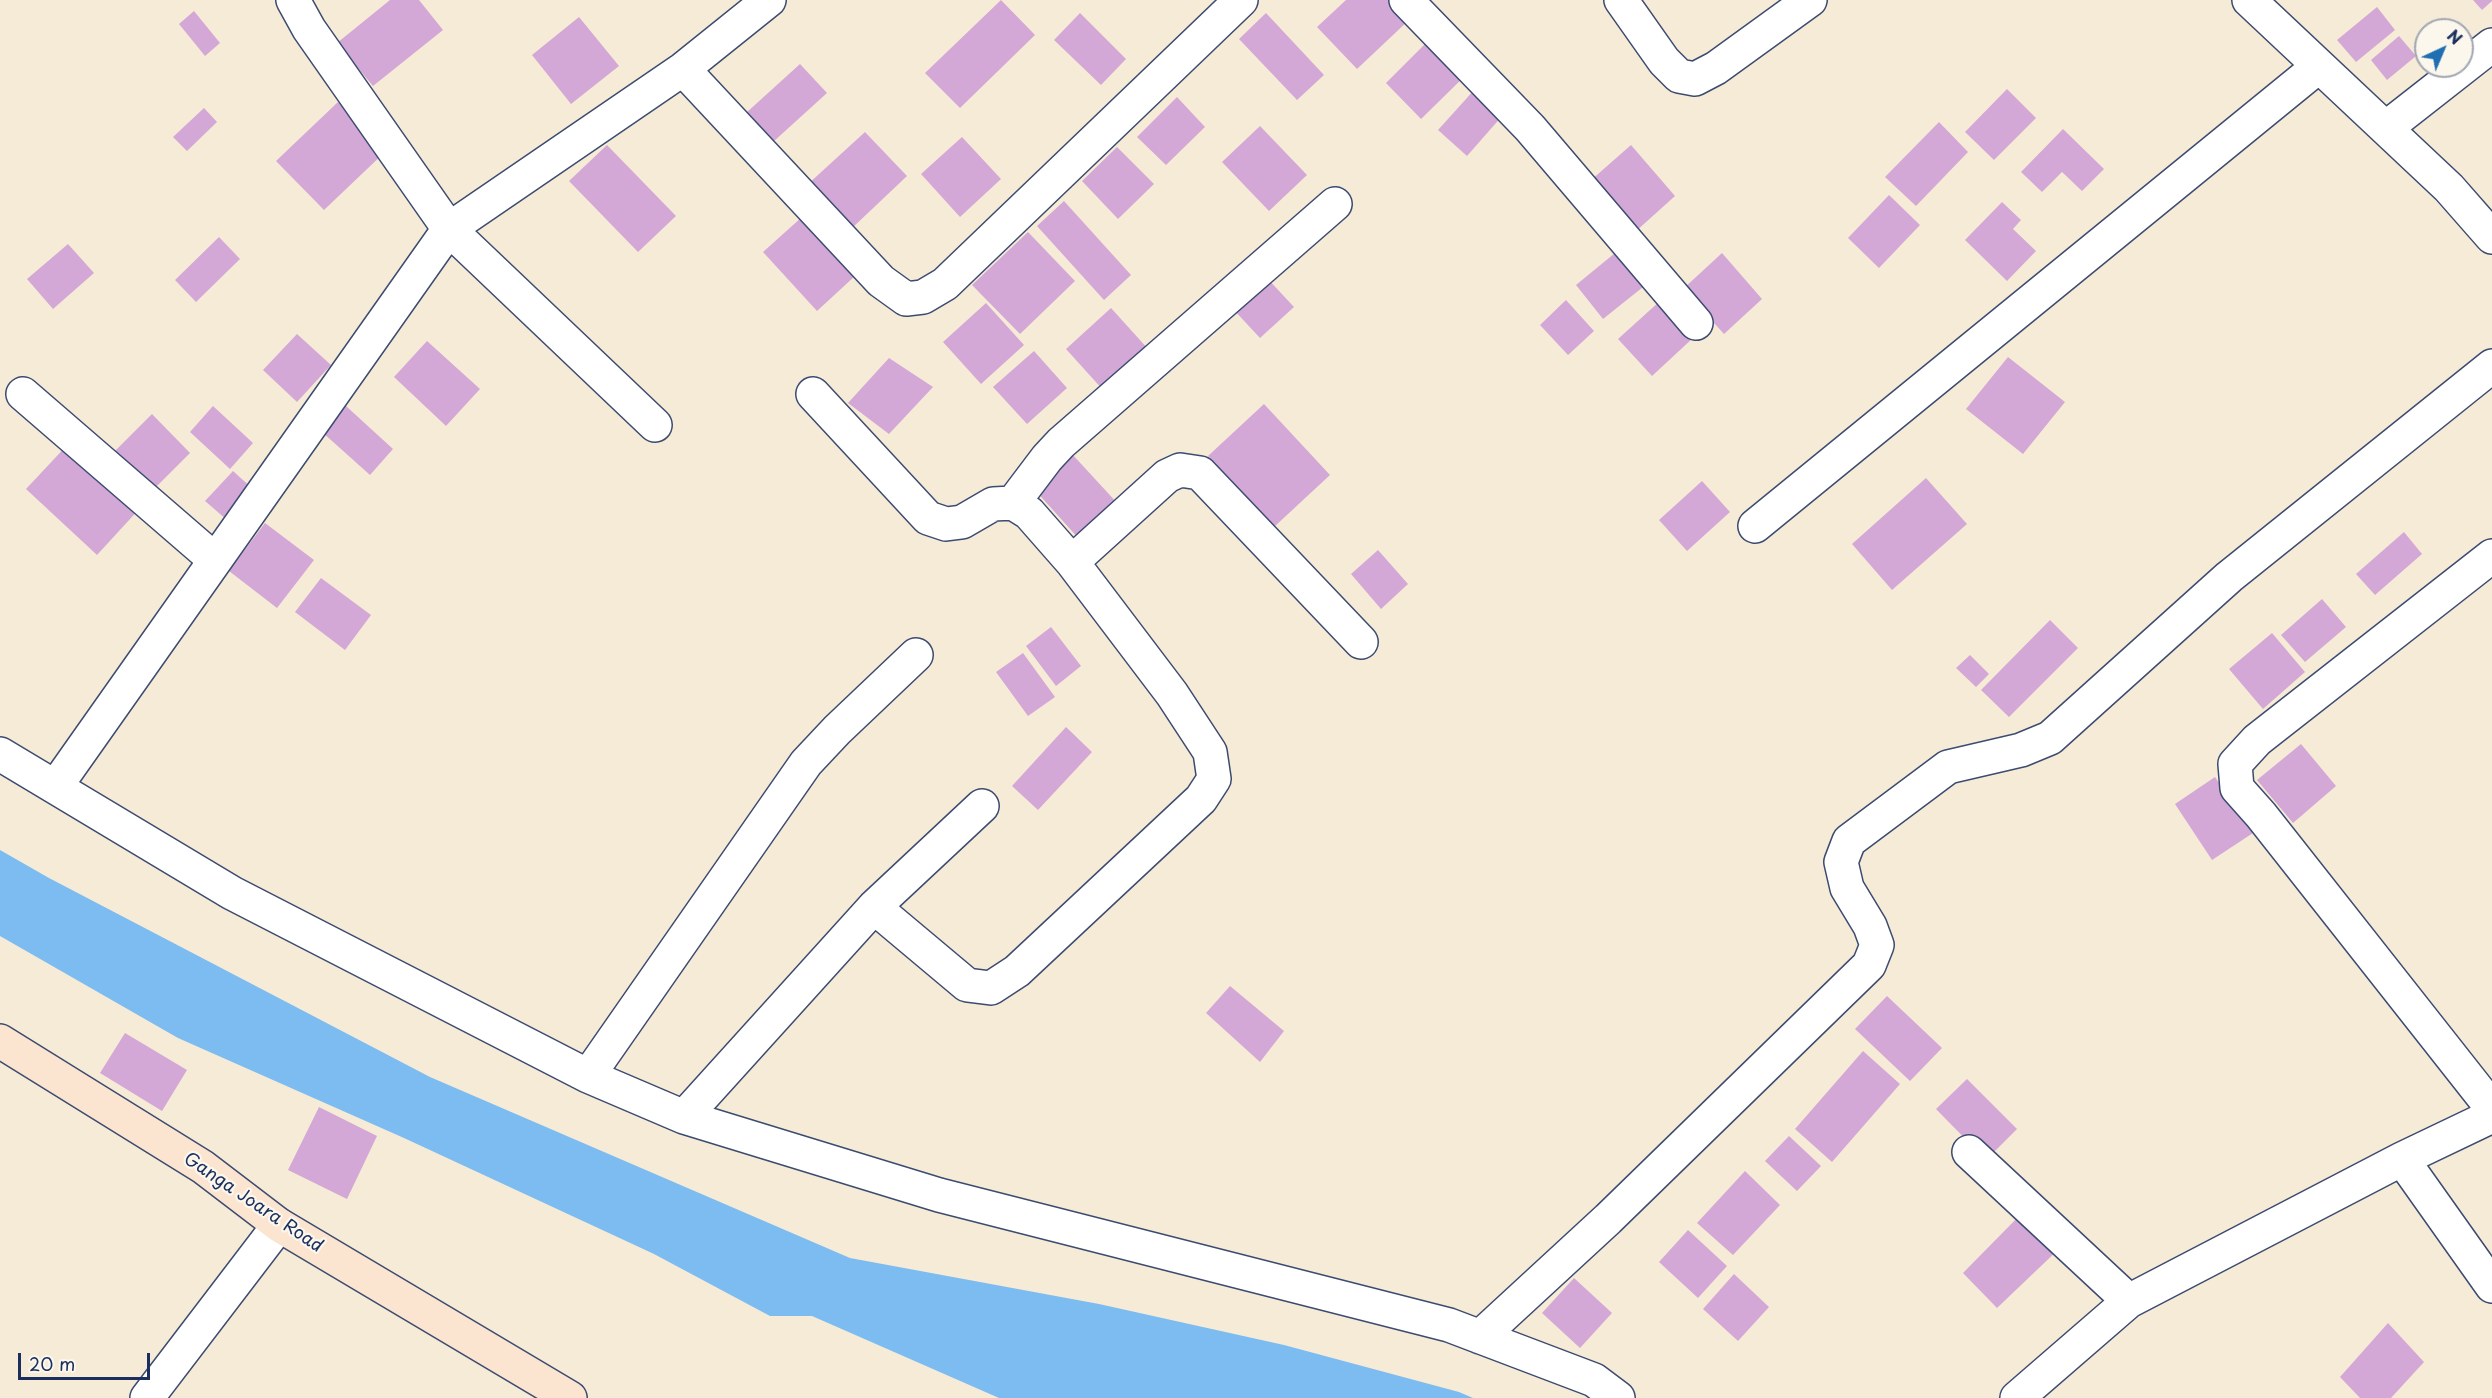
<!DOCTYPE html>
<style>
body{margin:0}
#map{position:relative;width:2492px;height:1398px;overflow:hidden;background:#f6ebd6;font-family:"Playpen Sans",sans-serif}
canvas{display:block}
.north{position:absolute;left:2414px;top:18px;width:60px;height:60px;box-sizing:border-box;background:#fbf7ec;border:2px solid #a1a7b3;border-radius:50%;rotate:44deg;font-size:16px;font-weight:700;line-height:24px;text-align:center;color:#1b2f5e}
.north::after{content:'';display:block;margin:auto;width:21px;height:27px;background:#1f6fb2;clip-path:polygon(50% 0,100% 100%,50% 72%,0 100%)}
.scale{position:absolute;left:18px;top:1353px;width:132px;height:27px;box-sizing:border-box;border:3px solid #1b2f5e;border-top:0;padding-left:8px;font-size:18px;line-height:21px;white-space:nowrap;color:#1b2f5e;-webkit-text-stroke:4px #fbf7ec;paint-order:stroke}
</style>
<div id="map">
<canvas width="2492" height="1398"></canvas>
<div class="north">N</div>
<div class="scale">20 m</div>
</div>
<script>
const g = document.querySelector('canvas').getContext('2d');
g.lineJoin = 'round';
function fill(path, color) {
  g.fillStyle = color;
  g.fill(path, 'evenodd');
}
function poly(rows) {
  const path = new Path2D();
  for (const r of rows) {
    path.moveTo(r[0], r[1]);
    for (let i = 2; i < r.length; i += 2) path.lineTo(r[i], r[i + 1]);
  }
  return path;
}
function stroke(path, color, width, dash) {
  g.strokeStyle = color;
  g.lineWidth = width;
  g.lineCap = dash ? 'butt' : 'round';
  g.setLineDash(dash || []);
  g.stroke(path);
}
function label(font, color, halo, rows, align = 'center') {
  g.font = font + ' "Playpen Sans",sans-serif';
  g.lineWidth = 4.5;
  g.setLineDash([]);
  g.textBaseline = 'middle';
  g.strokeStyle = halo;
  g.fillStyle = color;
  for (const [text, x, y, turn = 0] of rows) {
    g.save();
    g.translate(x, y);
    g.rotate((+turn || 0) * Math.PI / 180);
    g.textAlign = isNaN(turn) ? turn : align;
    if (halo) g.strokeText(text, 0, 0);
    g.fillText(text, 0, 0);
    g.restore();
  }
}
fill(poly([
 [0,850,49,878,430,1077,850,1258,1099,1304,1284,1345,1459,1392,1473,1398,999,1398,812,1316,770,1316,654,1254,404,1138,178,1038,0,936]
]), '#7dbcf1');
fill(poly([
 [390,0,419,0,443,30,373,86,337,43],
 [1001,0,1035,35,960,108,925,73],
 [1346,0,1392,0,1410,19,1357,69,1317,27],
 [2473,0,2492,0,2492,1,2482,10],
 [2377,7,2395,30,2356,62,2337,40],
 [194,11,220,43,205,56,179,24],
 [1080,13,1126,59,1101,85,1054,40],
 [1266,13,1324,75,1297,100,1239,39],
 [579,17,619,66,571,104,532,55],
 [2399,36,2416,56,2387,80,2371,60],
 [1432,37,1468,73,1421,119,1386,83],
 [800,64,827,93,773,142,746,113],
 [1475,89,1503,115,1467,156,1438,130],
 [2007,89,2036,118,1994,160,1965,132],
 [1177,97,1205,127,1166,165,1137,137],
 [338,102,386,151,324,210,276,161],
 [204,108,217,122,187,151,173,137],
 [1939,122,1968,152,1916,206,1885,177],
 [1260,126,1307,175,1269,211,1222,162],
 [2063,129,2104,169,2082,191,2062,172,2042,192,2021,172],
 [865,132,907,176,850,230,807,185],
 [962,137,1001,179,960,217,921,174],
 [607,145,676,216,638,252,569,181],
 [1631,145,1675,196,1635,232,1590,181],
 [1117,147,1154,184,1118,219,1082,181],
 [1889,195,1920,225,1879,268,1848,238],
 [1064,201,1131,275,1104,300,1037,226],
 [2002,202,2021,220,2013,229,2036,251,2007,281,1965,240],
 [802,217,855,276,817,311,763,252],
 [1028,232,1075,281,1020,334,972,285],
 [219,237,240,259,196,302,175,280],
 [68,244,94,273,53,309,27,279],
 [1615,253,1643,287,1603,319,1576,285],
 [1722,253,1762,299,1724,334,1683,289],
 [1267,278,1294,307,1260,338,1233,309],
 [1566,300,1594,331,1568,355,1540,325],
 [1660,301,1693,338,1652,376,1618,339],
 [986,303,1024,345,981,384,943,342],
 [1111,308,1149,350,1104,391,1066,349],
 [297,334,331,365,297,402,263,370],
 [427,341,480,389,446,426,394,377],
 [1034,351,1067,388,1027,424,993,387],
 [2008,357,2065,402,2023,454,1966,409],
 [889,358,933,387,889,434,848,403],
 [1264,404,1330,475,1274,527,1208,456],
 [213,406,253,443,230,469,190,432],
 [346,406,393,449,370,475,322,432],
 [152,414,190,453,151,492,113,453],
 [70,442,141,507,97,555,26,489],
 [1072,454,1119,505,1080,540,1034,489],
 [233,471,254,490,227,520,205,501],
 [1926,478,1967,524,1892,590,1852,544],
 [1702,481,1730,512,1687,551,1659,520],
 [265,523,314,560,277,608,229,571],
 [2404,532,2422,554,2375,595,2356,574],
 [1378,550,1408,584,1381,609,1351,574],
 [321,578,371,615,345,650,295,612],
 [2322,599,2346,627,2305,662,2281,635],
 [2050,620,2078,648,2009,717,1981,690],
 [1051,627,1081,666,1056,686,1026,646],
 [2272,633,2305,672,2263,709,2229,669],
 [1023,653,1055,697,1028,716,996,672],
 [1970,655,1989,674,1976,687,1956,668],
 [1066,727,1092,752,1038,810,1012,786],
 [2301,744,2336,786,2293,823,2257,780],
 [2215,777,2253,833,2212,860,2175,804],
 [1230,986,1284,1031,1260,1062,1206,1013],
 [1887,996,1942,1048,1910,1081,1855,1029],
 [125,1033,187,1070,162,1111,100,1073],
 [1863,1051,1900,1084,1832,1162,1795,1129],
 [1967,1079,2017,1129,1986,1160,1936,1109],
 [319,1107,377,1136,347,1199,288,1170],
 [1789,1136,1821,1166,1797,1191,1765,1161],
 [1745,1171,1780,1205,1733,1255,1697,1223],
 [2023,1212,2061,1247,1997,1308,1963,1273],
 [1688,1230,1727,1266,1698,1298,1659,1262],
 [1734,1274,1769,1307,1738,1341,1703,1309],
 [1574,1278,1612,1313,1580,1348,1542,1313],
 [2388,1323,2424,1362,2391,1398,2360,1398,2340,1377]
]), '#d3a8d7');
const street = poly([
 [293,0,309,29,449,229,655,425],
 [1406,0,1530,128,1696,323],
 [1621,0,1664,61,1679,76,1695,79,1716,68,1810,0],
 [2249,0,2449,188,2492,237],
 [683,69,881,281,906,299,923,297,945,284,1241,0],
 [2386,128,2492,45],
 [23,394,215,560],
 [813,394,928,518,946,524,962,522,993,504,1013,503,1029,513,1072,562,1172,694,1210,752,1214,779,1201,799,1017,971,991,988,967,985,874,907],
 [1013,503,1047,458,1061,443,1335,204],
 [1755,526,2319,66],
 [2492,556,2257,740,2235,764,2237,788,2261,815,2492,1108],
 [1072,562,1167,476,1180,470,1200,473,1361,642],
 [0,754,232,893,588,1076,684,1117,939,1195,1449,1325,1594,1380,1618,1398],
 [56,786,449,229,683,69,769,0],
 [588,1076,806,763,837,730,916,655],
 [684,1117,874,907,982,806],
 [1969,1152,2129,1301],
 [2402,1159,2492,1286],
 [1480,1337,1608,1219,1869,965,1877,945,1870,926,1847,888,1841,862,1849,841,1948,767,2021,750,2050,738,2229,577,2492,366],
 [147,1398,279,1225],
 [2017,1398,2129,1301,2402,1159,2492,1116]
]);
const secondary = poly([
 [0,1041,203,1167,279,1225,570,1398]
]);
stroke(street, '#3c4b70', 36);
stroke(secondary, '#3c4b70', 36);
stroke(street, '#fff', 33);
stroke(secondary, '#fce5d0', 33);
label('18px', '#1b2f5e', '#fbf7ec', [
 ["Ganga Joara Road",253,1203,34]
]);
</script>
